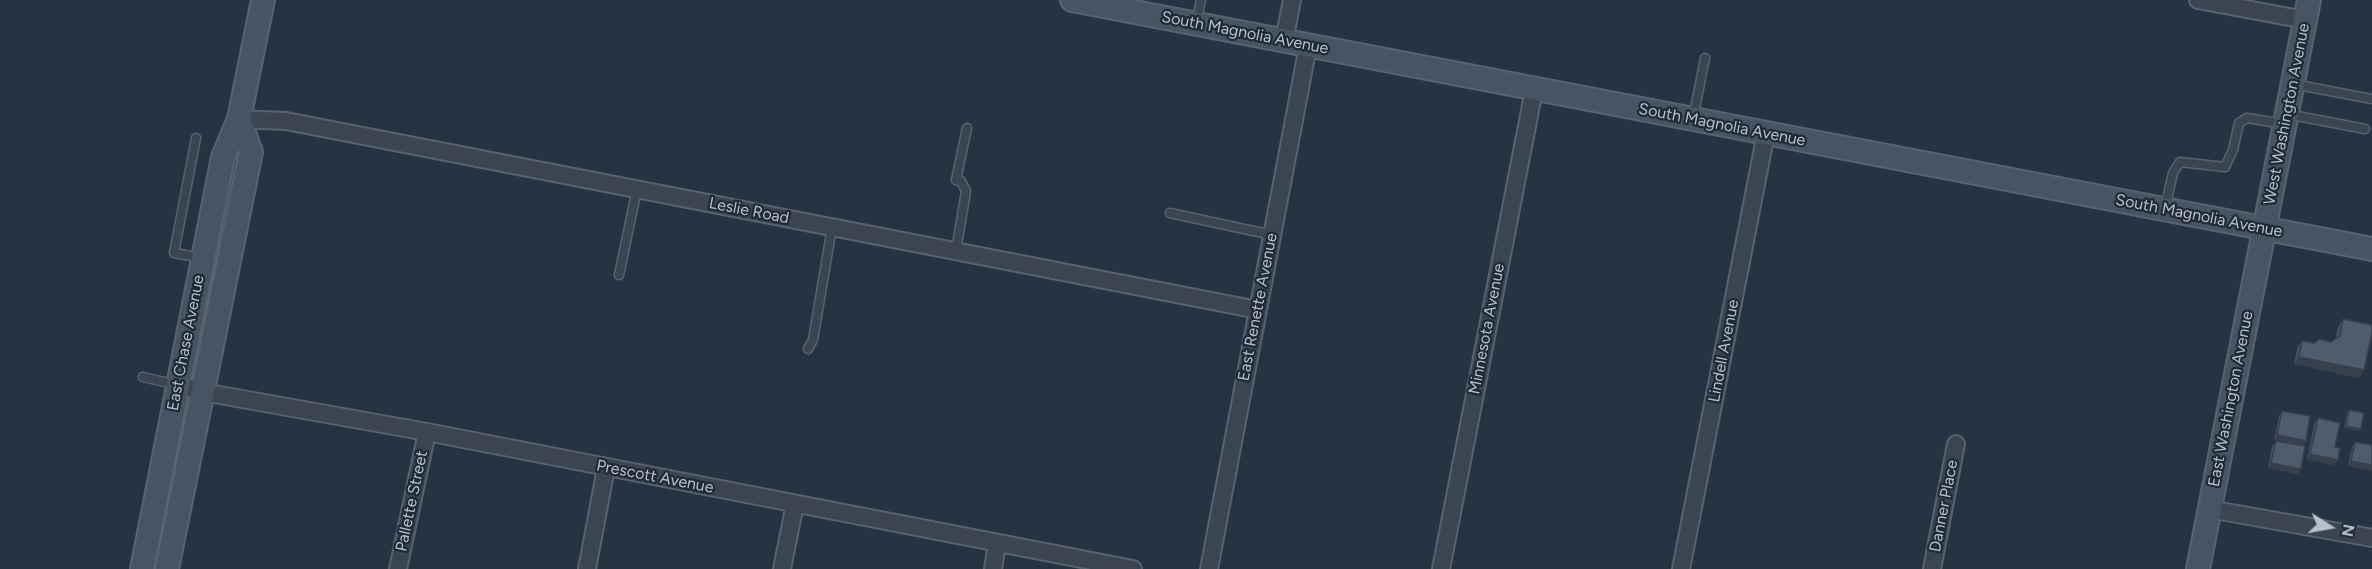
<!DOCTYPE html>
<style>
body{margin:0}
#map{position:relative;width:2372px;height:569px;overflow:hidden;background:#263342;font-family:Figtree,sans-serif}
canvas{display:block}
.north{position:absolute;left:2300px;top:497px;width:60px;height:60px;-webkit-text-stroke:4px #1f2a37;paint-order:stroke;rotate:101deg;font-size:16px;font-weight:700;line-height:24px;text-align:center;color:#b7c0cb}
.north::after{content:'';display:block;margin:auto;width:21px;height:27px;background:#b7c0cb;clip-path:polygon(50% 0,100% 100%,50% 72%,0 100%)}
</style>
<div id="map">
<canvas width="2372" height="569"></canvas>
<div class="north">N</div>
</div>
<script>
const g = document.querySelector('canvas').getContext('2d');
g.lineJoin = 'round';
function poly(rows) {
  const path = new Path2D();
  for (const r of rows) {
    path.moveTo(r[0], r[1]);
    for (let i = 2; i < r.length; i += 2) path.lineTo(r[i], r[i + 1]);
  }
  return path;
}
function stroke(path, color, width, dash) {
  g.strokeStyle = color;
  g.lineWidth = width;
  g.lineCap = dash ? 'butt' : 'round';
  g.setLineDash(dash || []);
  g.stroke(path);
}
function fill(path, color) {
  g.fillStyle = color;
  g.fill(path, 'evenodd');
}
function label(font, color, halo, rows, align = 'center') {
  g.font = font + ' Figtree,sans-serif';
  g.lineWidth = 4.5;
  g.setLineDash([]);
  g.textBaseline = 'middle';
  g.strokeStyle = halo;
  g.fillStyle = color;
  for (const [text, x, y, turn = 0] of rows) {
    g.save();
    g.translate(x, y);
    g.rotate((+turn || 0) * Math.PI / 180);
    g.textAlign = isNaN(turn) ? turn : align;
    if (halo) g.strokeText(text, 0, 0);
    g.fillText(text, 0, 0);
    g.restore();
  }
}
const service = poly([
 [1196,24,1201,0],
 [2293,84,2372,99],
 [2287,114,2365,129],
 [1693,119,1705,58],
 [196,138,174,253,202,258],
 [2165,208,2173,173,2180,162,2225,167,2233,150,2239,123,2247,118,2284,124],
 [1170,213,1272,235],
 [956,251,966,191,961,181,956,180,967,128],
 [619,275,637,189],
 [808,349,813,340,832,227],
 [143,377,177,385]
]);
const minor = poly([
 [2198,0,2305,20],
 [1284,41,1292,0],
 [239,119,286,121,1258,310],
 [177,385,203,392,427,432,1133,569],
 [2209,509,2372,538],
 [398,569,427,432],
 [587,569,606,468],
 [782,569,795,504],
 [993,569,997,544],
 [1209,569,1308,46],
 [1441,569,1534,90],
 [1681,569,1766,133],
 [1932,569,1956,444]
]);
const secondary = poly([
 [1072,0,2372,249],
 [142,569,223,157,239,119,263,0],
 [167,569,251,152,239,119],
 [2198,569,2309,0]
]);
stroke(service, '#58636e', 11);
stroke(minor, '#58636e', 20);
stroke(secondary, '#58636e', 26);
stroke(service, '#3a4551', 8);
stroke(minor, '#3a4551', 16);
stroke(secondary, '#485464', 22);
fill(poly([
 [2343,319,2364,370,2359,378,2294,364,2297,348,2302,341,2314,343,2331,342,2335,339,2338,327],
 [2349,410,2361,429,2359,431,2344,428,2347,413],
 [2282,411,2306,441,2302,446,2274,440,2279,416],
 [2318,418,2335,447,2338,460,2334,465,2307,459,2314,424],
 [2276,441,2301,469,2297,474,2268,468,2272,446],
 [2355,442,2372,445,2348,466,2352,447]
]), '#444f5e');
fill(poly([
 [2299,357,2364,370,2359,378,2294,364],
 [2346,426,2361,429,2359,431,2344,428],
 [2277,435,2306,441,2302,446,2274,440],
 [2310,454,2338,460,2334,465,2307,459],
 [2351,461,2372,465,2372,471,2348,466],
 [2271,463,2301,469,2297,474,2268,468]
]), '#37404c');
const building = poly([
 [2343,319,2372,325,2372,333,2364,370,2299,357,2302,341,2314,343,2319,339,2331,342,2340,336,2343,319],
 [2349,410,2364,413,2361,429,2346,426,2349,410],
 [2282,411,2310,416,2306,441,2277,435,2282,411],
 [2318,418,2340,423,2335,447,2340,448,2338,460,2310,454,2318,418],
 [2276,441,2305,446,2301,469,2271,463,2276,441],
 [2355,442,2372,445,2372,465,2351,461,2355,442]
]);
fill(building, '#4f5c6d');
stroke(building, '#37404c', 1.5);
label('16px', '#b7c0cb', '#1f2a37', [
 ["South Magnolia Avenue",1245,33,11],
 ["West Washington Avenue",2287,114,-79],
 ["South Magnolia Avenue",1722,125,11],
 ["Leslie Road",749,211,11],
 ["South Magnolia Avenue",2199,216,11],
 ["East Renette Avenue",1258,307,-79],
 ["Minnesota Avenue",1487,329,-79],
 ["East Chase Avenue",186,343,-79],
 ["Lindell Avenue",1724,351,-79],
 ["East Washington Avenue",2231,399,-79],
 ["Prescott Avenue",655,477,11],
 ["Pallette Street",412,501,-78],
 ["Danner Place",1944,506,-79]
]);
</script>
